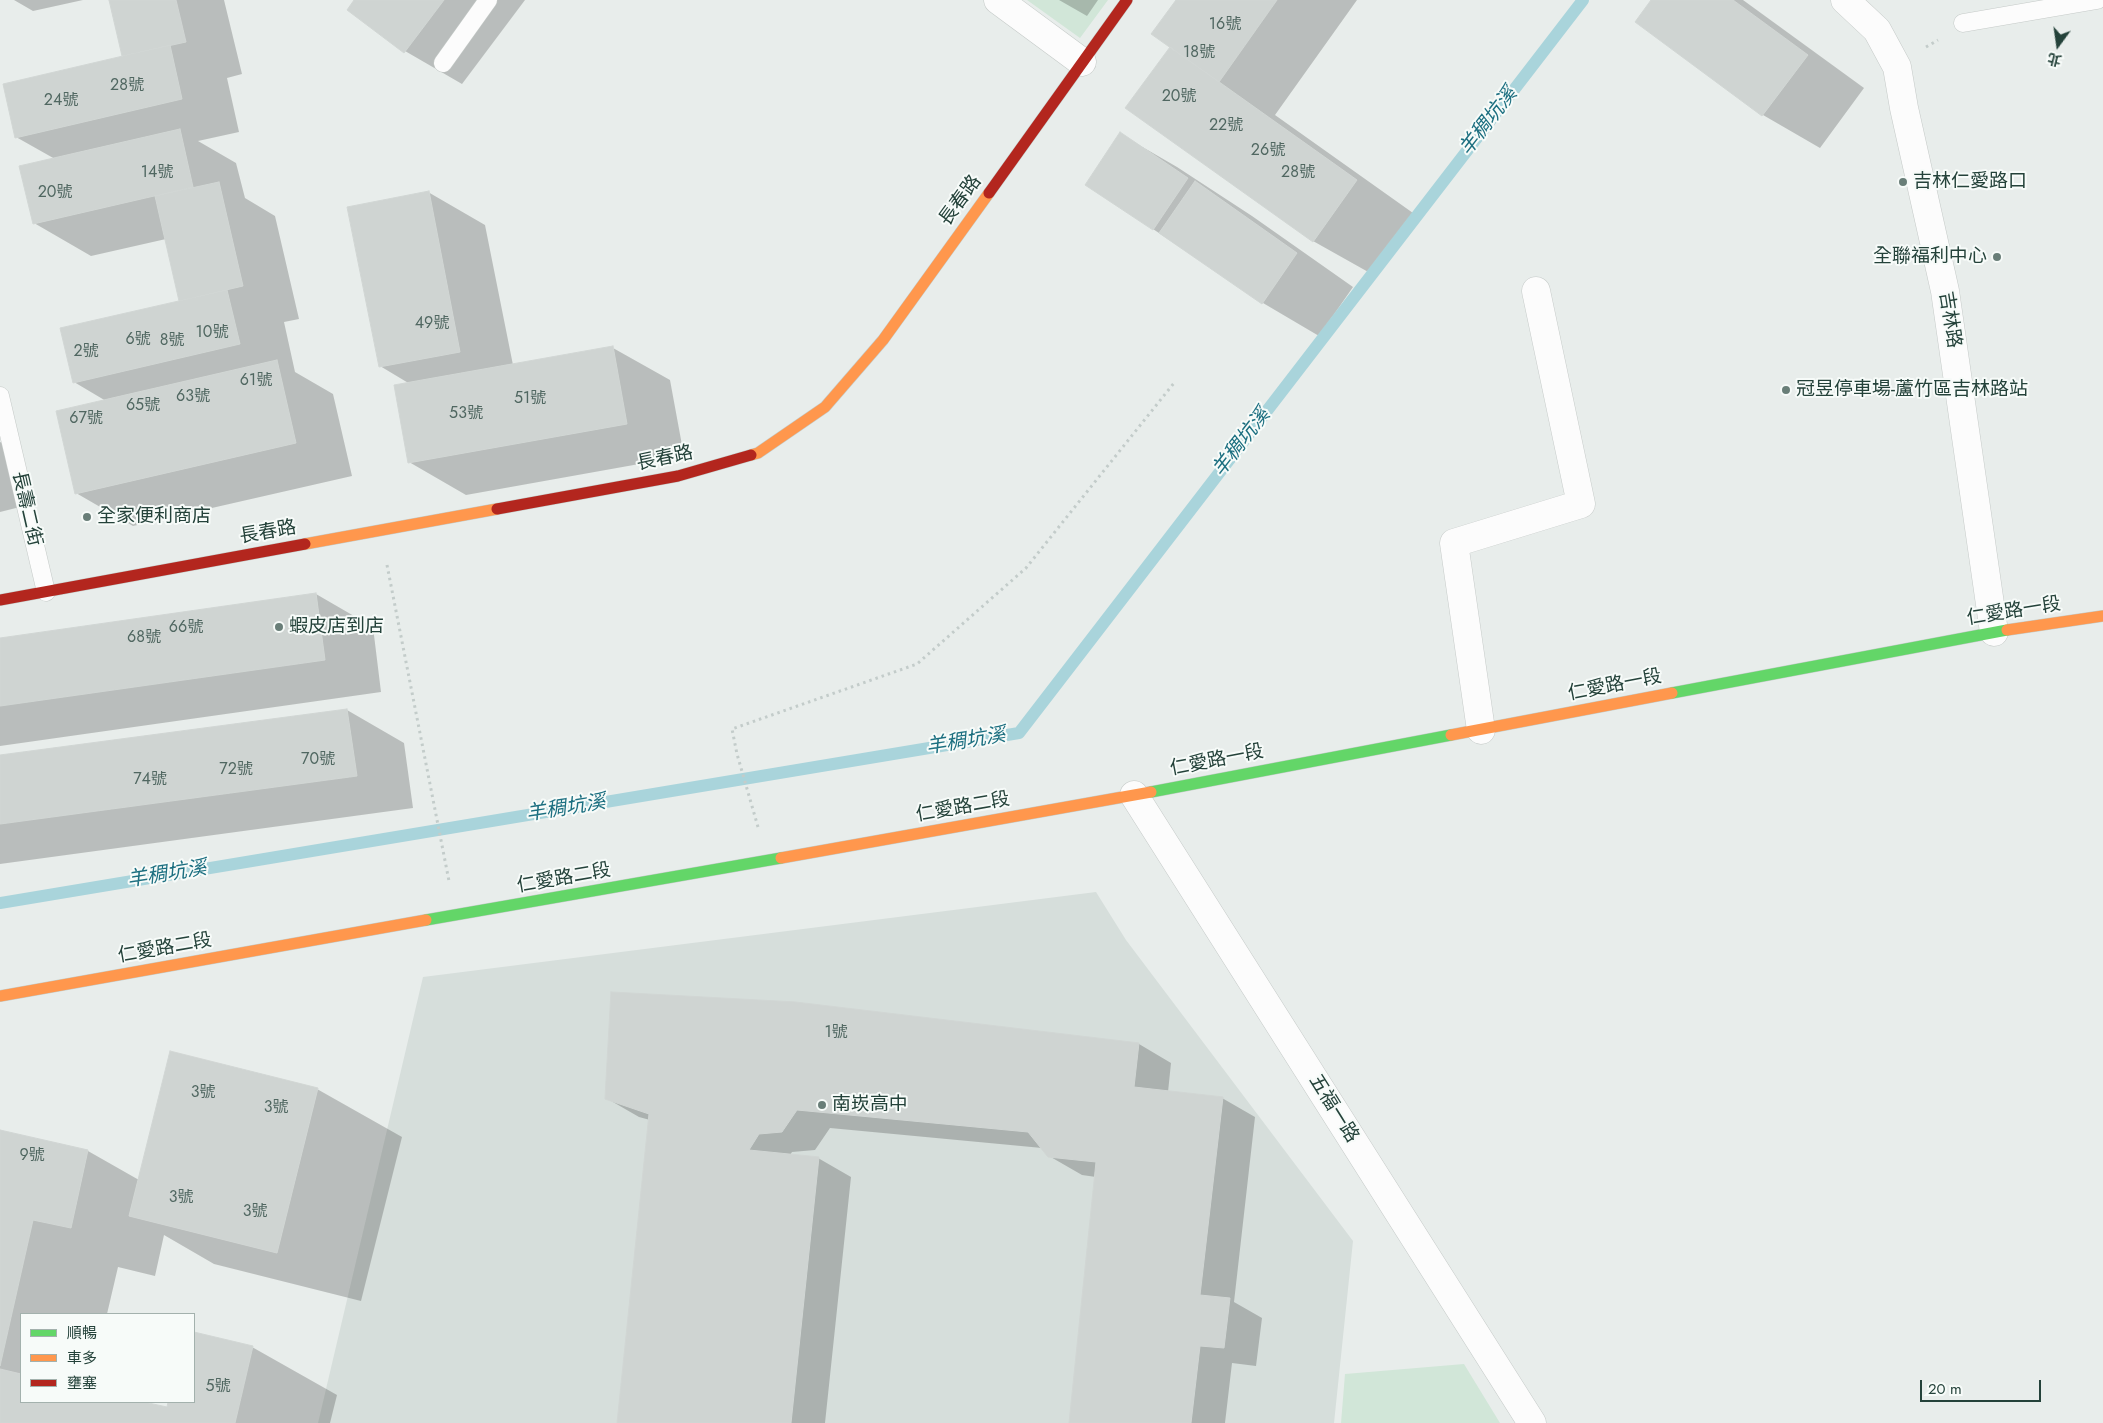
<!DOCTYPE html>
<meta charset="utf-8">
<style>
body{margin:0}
#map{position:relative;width:2103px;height:1423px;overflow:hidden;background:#e8edeb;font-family:Jost,"Noto Sans TC",sans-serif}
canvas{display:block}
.legend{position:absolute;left:20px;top:1313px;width:175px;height:90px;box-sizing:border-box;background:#f7fbf9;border:1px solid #a3b1ad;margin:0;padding:6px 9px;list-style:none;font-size:15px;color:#24423a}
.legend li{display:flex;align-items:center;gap:10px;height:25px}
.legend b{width:25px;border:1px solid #a3b1ad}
.north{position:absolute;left:2033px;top:20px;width:50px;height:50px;-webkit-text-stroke:4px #f7fbf9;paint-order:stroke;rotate:194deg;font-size:14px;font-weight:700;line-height:20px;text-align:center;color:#24423a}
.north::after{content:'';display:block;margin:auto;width:18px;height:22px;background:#24423a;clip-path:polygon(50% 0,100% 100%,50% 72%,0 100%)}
.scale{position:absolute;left:1920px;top:1380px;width:121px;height:22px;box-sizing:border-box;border:2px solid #24423a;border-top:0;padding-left:6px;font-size:15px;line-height:18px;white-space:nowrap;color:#24423a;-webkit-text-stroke:4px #f7fbf9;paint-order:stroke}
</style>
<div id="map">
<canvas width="2103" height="1423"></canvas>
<ul class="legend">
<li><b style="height:6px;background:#63d668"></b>順暢</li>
<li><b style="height:6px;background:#ff974d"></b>車多</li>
<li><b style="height:6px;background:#b3261e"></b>壅塞</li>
</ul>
<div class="north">北</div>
<div class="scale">20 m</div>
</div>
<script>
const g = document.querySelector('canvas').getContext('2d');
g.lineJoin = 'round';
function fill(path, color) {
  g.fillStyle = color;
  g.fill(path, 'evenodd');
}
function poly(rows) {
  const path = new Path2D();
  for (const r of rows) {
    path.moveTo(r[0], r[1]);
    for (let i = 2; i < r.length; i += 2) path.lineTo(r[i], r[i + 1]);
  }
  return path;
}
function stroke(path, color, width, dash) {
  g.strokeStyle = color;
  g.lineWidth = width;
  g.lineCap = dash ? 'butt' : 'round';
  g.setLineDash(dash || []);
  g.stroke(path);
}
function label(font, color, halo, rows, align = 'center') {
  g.font = font + ' Jost,"Noto Sans TC",sans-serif';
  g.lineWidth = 4;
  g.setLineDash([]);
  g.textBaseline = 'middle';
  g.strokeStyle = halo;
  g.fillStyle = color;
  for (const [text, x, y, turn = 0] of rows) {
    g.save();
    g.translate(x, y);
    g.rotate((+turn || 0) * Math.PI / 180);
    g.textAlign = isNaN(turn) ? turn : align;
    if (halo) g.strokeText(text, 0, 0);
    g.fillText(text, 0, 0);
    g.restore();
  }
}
fill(poly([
 [1096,892,1126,940,1353,1241,1334,1423,318,1423,423,977]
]), '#d6dedb');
fill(poly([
 [1027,0,1108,0,1080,38],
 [1464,1364,1500,1423,1341,1423,1345,1374]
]), '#d1e6d8');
fill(poly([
 [14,0,83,0,33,11],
 [110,0,224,0,242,74,227,78,239,132,198,141,236,163,245,198,275,216,299,319,284,322,295,372,333,394,352,476,133,526,76,493,106,401,74,382,181,302,166,239,91,256,34,223,55,159,16,137,124,57],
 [356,0,525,0,462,84,405,51],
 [1059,0,1098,0,1087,16],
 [1177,0,1357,0,1275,115,1413,213,1370,273,1313,241,1171,46],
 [1653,0,1743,0,1864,88,1820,148,1763,115,1636,22],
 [1120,134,1177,167,1252,216,1353,287,1319,336,1263,303,1153,229],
 [428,192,485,225,513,365,613,348,670,380,684,456,466,495,409,462,410,384,380,366],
 [0,442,5,444,20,507,0,512],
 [316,594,373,627,381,692,0,746,0,639],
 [347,710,404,743,413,808,0,864,0,757],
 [795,1004,1139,1044,1171,1063,1168,1092,1222,1098,1255,1117,1234,1302,1262,1318,1256,1366,1232,1363,1225,1423,1070,1423,1096,1177,1082,1175,1049,1156,1042,1148,830,1128,815,1150,792,1152,790,1155,818,1158,851,1177,825,1423,619,1423,650,1120,639,1117,606,1098],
 [317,1089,402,1137,361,1301,214,1264,164,1235,155,1276,118,1267,107,1314,21,1314,21,1402,139,1402,168,1408,170,1402,194,1402,194,1333,252,1347,337,1395,330,1423,0,1423,0,1131,88,1151,139,1180]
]), '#0003');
stroke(poly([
 [0,903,1019,733,1583,0]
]), '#a9d4db', 12);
const building = poly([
 [109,0,176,0,186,42,122,56,109,0],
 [354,0,444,0,404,53,347,10,354,0],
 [1176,0,1277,0,1219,82,1151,34,1176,0],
 [1651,0,1733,0,1808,55,1762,116,1635,22,1651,0],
 [170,45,182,99,15,138,3,84,170,45],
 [1170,47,1357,180,1313,242,1125,108,1170,47],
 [180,129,193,187,33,224,19,166,180,129],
 [1120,132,1188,178,1153,230,1085,185,1120,132],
 [1195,181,1297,253,1262,304,1159,233,1195,181],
 [219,182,243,286,179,301,155,196,219,182],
 [429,191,460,352,379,367,347,207,429,191],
 [227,290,240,344,73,383,60,328,227,290],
 [613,346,627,424,408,463,394,385,613,346],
 [277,360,296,443,75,494,56,411,277,360],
 [316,593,325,660,0,706,0,638,316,593],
 [347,709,357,776,0,824,0,755,347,709],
 [611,992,795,1002,1139,1043,1134,1087,1223,1097,1200,1295,1230,1298,1224,1348,1200,1346,1191,1423,1069,1423,1096,1162,1048,1157,1028,1132,797,1110,782,1132,759,1134,749,1150,819,1157,791,1423,617,1423,649,1114,605,1099,611,992],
 [170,1051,318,1088,277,1253,129,1216,170,1051],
 [0,1130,88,1150,71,1228,33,1220,0,1366,0,1130],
 [194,1332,253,1346,235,1423,0,1423,0,1369,21,1374,21,1402,144,1402,167,1407,168,1402,194,1402,194,1332]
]);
fill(building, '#cfd4d2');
stroke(building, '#d1d6d4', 1);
const lane = poly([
 [1963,23,2097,0],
 [443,63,488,0],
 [0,396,46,592]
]);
const street = poly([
 [998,0,1082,62],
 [1845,0,1877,30,1897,67,1904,108,1945,291,1994,632],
 [1481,730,1454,543,1581,504,1536,291],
 [1134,795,1532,1423]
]);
const fast = poly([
 [1672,693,2007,630],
 [1151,792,1451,735],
 [426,920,781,858]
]);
const slow = poly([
 [751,455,758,453,825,407,883,340,989,193],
 [305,544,497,509],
 [2007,630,2103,616],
 [1451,735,1672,693],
 [781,858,1151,792],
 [0,996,426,920]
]);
const jam = poly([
 [989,193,1127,0],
 [497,509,678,476,751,455],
 [0,600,305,544]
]);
stroke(lane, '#c5cac8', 19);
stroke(street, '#c5cac8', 29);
stroke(fast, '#c3cbc8', 12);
stroke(slow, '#c3cbc8', 12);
stroke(jam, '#c3cbc8', 12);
stroke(poly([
 [1926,47,1938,40],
 [387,565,449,881],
 [758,827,737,754,732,729,917,664,1026,568,1174,383]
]), '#c3ccca', 3, [2.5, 4]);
stroke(lane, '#fcfcfc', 18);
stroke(street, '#fcfcfc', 28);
stroke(fast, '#63d668', 11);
stroke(slow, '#ff974d', 11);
stroke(jam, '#b3261e', 11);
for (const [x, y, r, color] of [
 [1903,182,5,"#697e78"],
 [1997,257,5,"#697e78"],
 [1786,390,5,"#697e78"],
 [87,517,5,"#697e78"],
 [279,627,5,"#697e78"],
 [822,1105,5,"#697e78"]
]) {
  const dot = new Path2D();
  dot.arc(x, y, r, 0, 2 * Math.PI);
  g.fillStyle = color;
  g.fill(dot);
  stroke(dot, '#f7fbf9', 2);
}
label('16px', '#506761', null, [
 ["16號",1225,25],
 ["18號",1199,53],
 ["28號",127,86],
 ["20號",1179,97],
 ["24號",61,101],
 ["22號",1226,126],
 ["26號",1268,151],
 ["14號",157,173],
 ["28號",1298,173],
 ["20號",55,193],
 ["49號",432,324],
 ["10號",212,333],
 ["6號",138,340],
 ["8號",172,341],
 ["2號",86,352],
 ["61號",256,381],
 ["63號",193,397],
 ["51號",530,399],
 ["65號",143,406],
 ["53號",466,414],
 ["67號",86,419],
 ["66號",186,628],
 ["68號",144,638],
 ["70號",318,760],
 ["72號",236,770],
 ["74號",150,780],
 ["1號",836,1033],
 ["3號",203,1093],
 ["3號",276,1108],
 ["9號",32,1156],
 ["3號",181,1198],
 ["3號",255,1212],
 ["5號",218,1387]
]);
label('19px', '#24423a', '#f7fbf9', [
 ["吉林仁愛路口",1913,182],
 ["全聯福利中心",1987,257,"right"],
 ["冠昱停車場-蘆竹區吉林路站",1796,390],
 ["全家便利商店",97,517],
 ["蝦皮店到店",289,627],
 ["南崁高中",832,1105]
], 'left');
label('19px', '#24423a', '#f7fbf9', [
 ["長春路",961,201,-54],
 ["吉林路",1949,320,81],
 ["長春路",665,459,-12],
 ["長壽二街",26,509,77],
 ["長春路",268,533,-10],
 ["仁愛路一段",2014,612,-9],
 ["仁愛路一段",1615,686,-11],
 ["仁愛路一段",1217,761,-11],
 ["仁愛路二段",963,808,-10],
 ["仁愛路二段",564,879,-10],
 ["仁愛路二段",165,949,-10],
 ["五福一路",1333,1109,58]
]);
label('italic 20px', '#1c6f80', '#f7fbf9', [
 ["羊稠坑溪",1489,122,-52],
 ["羊稠坑溪",1242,443,-52],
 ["羊稠坑溪",966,742,-9],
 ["羊稠坑溪",566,809,-9],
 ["羊稠坑溪",167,875,-9]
]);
</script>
